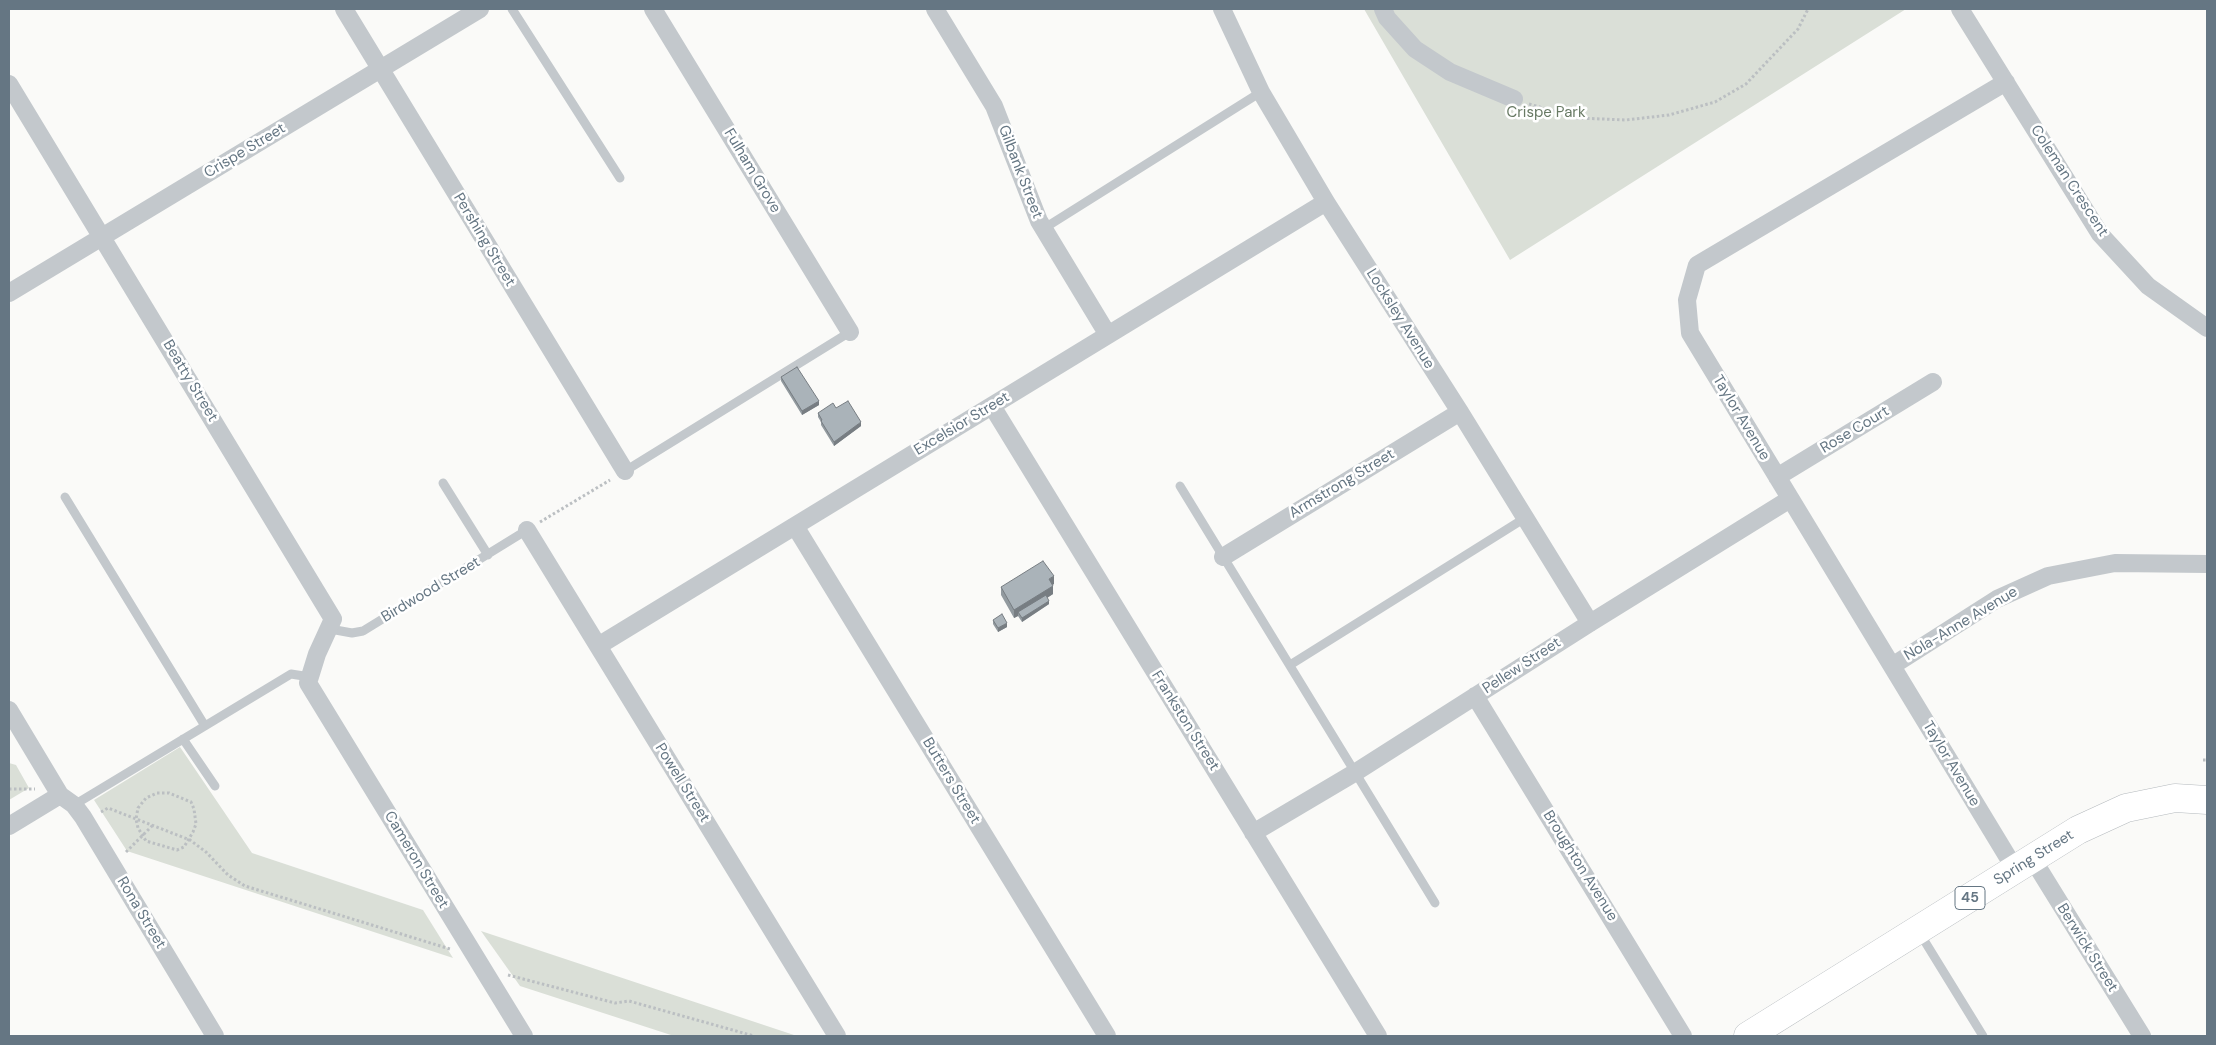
<!DOCTYPE html>
<style>
body{margin:0}
#map{position:relative;width:2216px;height:1045px;overflow:hidden;background:#fafaf8;font-family:"DM Sans",sans-serif}
canvas{display:block}
.frame{position:absolute;inset:0;border:10px solid #657683;pointer-events:none}
</style>
<div id="map">
<canvas width="2216" height="1045"></canvas>
<div class="frame"></div>
</div>
<script>
const g = document.querySelector('canvas').getContext('2d');
g.lineJoin = 'round';
function fill(path, color) {
  g.fillStyle = color;
  g.fill(path, 'evenodd');
}
function poly(rows) {
  const path = new Path2D();
  for (const r of rows) {
    path.moveTo(r[0], r[1]);
    for (let i = 2; i < r.length; i += 2) path.lineTo(r[i], r[i + 1]);
  }
  return path;
}
function stroke(path, color, width, dash) {
  g.strokeStyle = color;
  g.lineWidth = width;
  g.lineCap = dash ? 'butt' : 'round';
  g.setLineDash(dash || []);
  g.stroke(path);
}
function label(font, color, halo, rows, align = 'center') {
  g.font = font + ' "DM Sans",sans-serif';
  g.lineWidth = 5;
  g.setLineDash([]);
  g.textBaseline = 'middle';
  g.strokeStyle = halo;
  g.fillStyle = color;
  for (const [text, x, y, turn = 0] of rows) {
    g.save();
    g.translate(x, y);
    g.rotate((+turn || 0) * Math.PI / 180);
    g.textAlign = isNaN(turn) ? turn : align;
    if (halo) g.strokeText(text, 0, 0);
    g.fillText(text, 0, 0);
    g.restore();
  }
}
fill(poly([
 [1364,9,1906,9,1510,260],
 [180,747,252,853,423,910,453,958,127,851,94,800],
 [9,763,16,765,29,788,9,800],
 [481,931,797,1036,674,1036,520,986]
]), '#dadfd7');
const primary = poly([
 [1748,1036,2078,830,2126,808,2175,798,2207,800]
]);
stroke(primary, '#b5babe', 29);
stroke(poly([
 [1529,104,1578,118,1626,120,1669,115,1715,102,1746,84,1798,29,1808,9],
 [540,522,610,480],
 [2203,760,2207,760],
 [9,789,35,789],
 [157,793,169,793,191,802,194,809,196,824,193,832,184,847,177,850,146,841,138,828,136,819,138,808,146,798,157,793],
 [101,812,108,808,190,840,206,852,228,875,245,886,450,949],
 [126,852,153,825],
 [508,975,615,1003,629,1001,754,1036]
]), '#bbbfc2', 3, [2.5, 2.5]);
stroke(poly([
 [512,9,620,178],
 [1043,229,1261,92],
 [625,471,850,332],
 [443,483,488,555],
 [1180,486,1435,903],
 [65,497,205,726],
 [330,629,352,633,363,631,527,530],
 [1290,665,1525,518],
 [183,739,215,786],
 [74,805,291,674,310,677],
 [1919,932,1983,1036]
]), '#c3c8cc', 9);
stroke(poly([
 [344,9,625,471],
 [653,9,850,332],
 [935,9,994,106,1039,221,1108,335],
 [1222,9,1261,92,1326,202,1460,412,1590,623],
 [1383,9,1387,18,1415,49,1450,72,1514,99],
 [1960,9,2100,234,2148,286,2207,328],
 [2006,82,1697,265,1687,300,1690,333,2015,869],
 [9,84,333,619,317,654,308,683,524,1036],
 [9,293,480,9],
 [992,406,1378,1036],
 [1777,477,1933,382],
 [795,526,1107,1036],
 [527,530,837,1036],
 [1223,557,1460,412],
 [598,646,1326,202],
 [1892,666,1997,599,2048,576,2115,563,2207,564],
 [1475,696,1683,1036],
 [9,710,60,795,74,805,83,817,215,1036],
 [9,826,60,795],
 [1253,833,1356,772,1590,623,1790,499],
 [2032,858,2142,1036]
]), '#c3c8cc', 18);
stroke(primary, '#fff', 28);
fill(poly([
 [781,377,819,405,802,415,781,381],
 [836,408,861,426,834,446,821,425,821,422,818,417,818,413],
 [1054,584,1052,585,1053,594,1047,598,1049,604,1022,622,1018,616,1014,618,1001,595,1001,587],
 [993,620,1007,627,998,632,993,624]
]), '#929a9f');
fill(poly([
 [819,401,819,405,802,415,802,411],
 [861,422,861,426,834,446,834,442],
 [1054,576,1054,584,1049,587,1049,579],
 [1053,586,1053,594,1020,615,1018,612,1018,616,1014,618,1014,610],
 [1049,601,1049,604,1022,622,1022,618],
 [1007,623,1007,627,998,632,998,628]
]), '#777d82');
const building = poly([
 [797,367,819,401,802,411,781,377,797,367],
 [848,401,861,422,834,442,821,421,822,420,818,413,833,403,836,408,848,401],
 [1043,561,1054,576,1049,579,1053,586,1014,610,1001,587,1043,561],
 [1046,595,1049,601,1022,618,1018,612,1046,595],
 [1002,614,1007,623,998,628,993,620,1002,614]
]);
fill(building, '#aab3b9');
stroke(building, '#777d82', 1);
for (const [x, y, w] of [
 [1970,898,30]
]) {
  const box = new Path2D();
  box.roundRect(x - w / 2, y - 11.5, w, 23, 4);
  g.fillStyle = '#fff';
  g.fill(box);
  stroke(box, '#657683', 1);
}
label('bold 14px', '#657683', null, [
 ["45",1970,898]
]);
label('15px', '#687a64', '#fff', [
 ["Crispe Park",1546,113]
]);
label('15px', '#657683', '#fff', [
 ["Crispe Street",245,151,-31],
 ["Fulham Grove",752,171,59],
 ["Gilbank Street",1020,172,69],
 ["Coleman Crescent",2069,181,57],
 ["Pershing Street",484,240,59],
 ["Locksley Avenue",1400,319,58],
 ["Beatty Street",190,381,59],
 ["Taylor Avenue",1741,418,59],
 ["Excelsior Street",962,424,-31],
 ["Rose Court",1855,430,-31],
 ["Armstrong Street",1342,484,-31],
 ["Birdwood Street",431,590,-31],
 ["Nola-Anne Avenue",1961,624,-31],
 ["Pellew Street",1522,666,-33],
 ["Frankston Street",1185,721,58],
 ["Taylor Avenue",1951,764,59],
 ["Butters Street",951,781,59],
 ["Powell Street",682,783,58],
 ["Spring Street",2034,858,-32],
 ["Cameron Street",416,860,59],
 ["Broughton Avenue",1580,866,58],
 ["Rona Street",141,913,59],
 ["Berwick Street",2087,948,58]
]);
</script>
